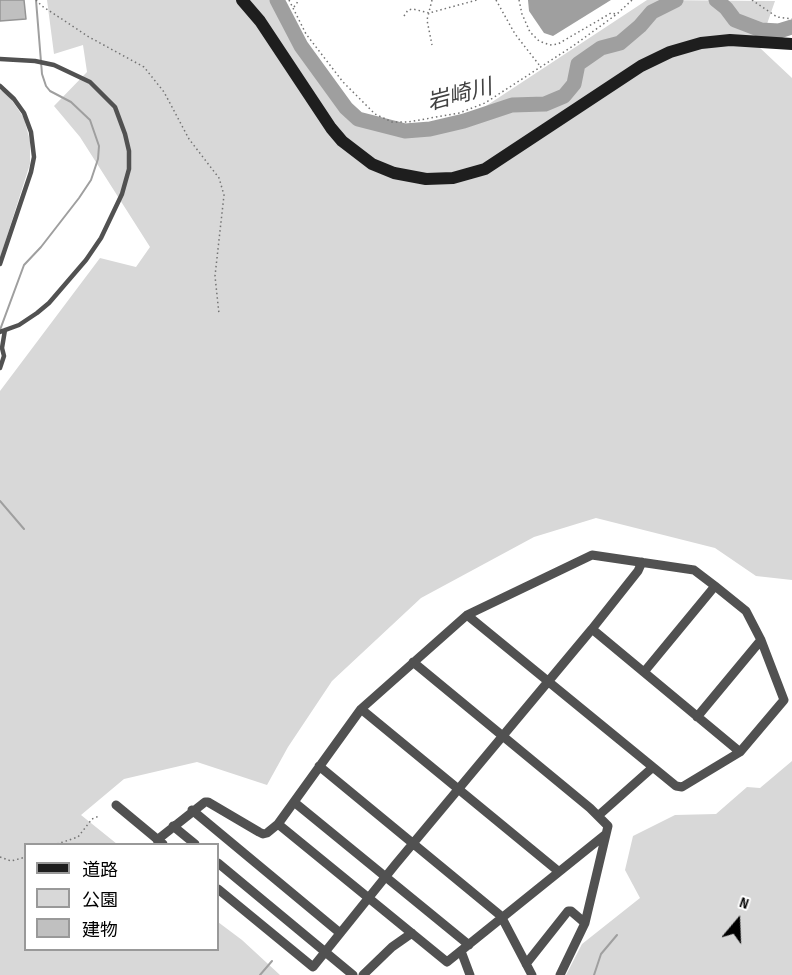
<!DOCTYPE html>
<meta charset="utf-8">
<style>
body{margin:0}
#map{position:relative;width:792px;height:975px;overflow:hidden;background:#fff;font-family:"Sofia Sans Condensed","Noto Sans JP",sans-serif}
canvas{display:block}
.legend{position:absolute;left:24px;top:843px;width:195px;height:108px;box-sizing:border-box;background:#fff;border:2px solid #999;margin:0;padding:8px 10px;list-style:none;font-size:18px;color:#000}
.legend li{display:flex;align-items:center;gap:12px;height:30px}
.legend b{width:30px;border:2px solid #999}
.north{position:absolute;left:708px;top:891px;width:60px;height:60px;-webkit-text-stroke:4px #fff;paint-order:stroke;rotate:19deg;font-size:16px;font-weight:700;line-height:24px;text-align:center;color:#000}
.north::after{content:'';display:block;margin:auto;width:21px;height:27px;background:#000;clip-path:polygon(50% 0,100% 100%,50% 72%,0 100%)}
</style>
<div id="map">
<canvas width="792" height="975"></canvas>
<ul class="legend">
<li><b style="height:8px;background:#1e1e1e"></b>道路</li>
<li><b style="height:16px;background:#d8d8d8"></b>公園</li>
<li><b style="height:16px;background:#c0c0c0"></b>建物</li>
</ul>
<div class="north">N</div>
</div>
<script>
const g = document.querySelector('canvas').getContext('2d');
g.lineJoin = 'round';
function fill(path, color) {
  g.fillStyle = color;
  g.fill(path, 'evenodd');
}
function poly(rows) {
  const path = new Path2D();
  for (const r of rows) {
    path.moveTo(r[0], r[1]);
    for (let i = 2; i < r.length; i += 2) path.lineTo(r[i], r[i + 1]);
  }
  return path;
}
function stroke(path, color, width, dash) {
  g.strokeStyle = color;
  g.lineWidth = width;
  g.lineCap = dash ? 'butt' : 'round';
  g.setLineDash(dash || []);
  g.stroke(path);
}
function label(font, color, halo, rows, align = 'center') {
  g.font = font + ' "Sofia Sans Condensed","Noto Sans JP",sans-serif';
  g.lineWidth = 4.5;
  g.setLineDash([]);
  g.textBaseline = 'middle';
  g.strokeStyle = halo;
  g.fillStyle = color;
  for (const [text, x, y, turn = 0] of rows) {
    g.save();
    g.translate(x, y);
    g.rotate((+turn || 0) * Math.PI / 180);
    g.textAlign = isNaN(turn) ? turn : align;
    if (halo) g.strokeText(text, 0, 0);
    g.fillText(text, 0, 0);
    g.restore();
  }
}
fill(poly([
 [47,0,283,0,310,52,346,99,376,127,396,134,451,129,647,0,775,1,759,47,792,78,792,580,756,576,715,548,596,518,534,537,421,598,332,681,288,747,267,785,197,762,124,779,81,815,117,844,26,844,26,950,218,950,218,922,242,940,280,975,0,975,0,391,100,258,136,267,150,247,80,137,54,106,87,72,83,45,54,54],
 [0,90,7,93,24,118,30,141,30,164,0,258],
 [792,761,792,975,566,975,582,944,640,898,625,870,633,836,675,815,716,814,747,787,760,788]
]), '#d8d8d8');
fill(poly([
 [528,0,611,0,553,36,544,33,529,11]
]), '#9f9f9f');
stroke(poly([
 [0,330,24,265,41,247,79,198,91,180,98,159,99,146,90,120,71,102,50,91,46,86,42,74,36,0],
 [0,501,24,529],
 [260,975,272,961],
 [594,975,601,954,617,935]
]), '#9f9f9f', 2);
stroke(poly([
 [277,0,301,46,346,108,358,119,405,131,430,129,464,121,512,105,545,104,564,96,574,84,578,64,601,48,620,43,640,26,652,12,676,0],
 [716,0,726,8,735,20,761,30,779,31,792,27]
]), '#9f9f9f', 15);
const building = poly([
 [0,0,24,0,26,19,0,21,0,0]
]);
fill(building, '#c0c0c0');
stroke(building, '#959595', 1.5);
stroke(poly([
 [36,0,42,6,89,37,144,67,164,92,189,139,219,178,224,195,215,276,219,314],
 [289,0,306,34,343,82,375,114,392,122,408,122,459,113,485,103,573,46,617,14,632,0],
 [432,0,427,20,432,45],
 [496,0,515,34,540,66],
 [519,0,522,14,530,32,539,41,550,45,558,44,611,13,617,14],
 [752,0,777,17,792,19],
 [294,7,299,0],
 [404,16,408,10,413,9,429,13,477,0],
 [57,844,78,837,92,819,99,816],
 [0,857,11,861,26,857]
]), '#737373', 1.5, [1.5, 3]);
stroke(poly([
 [0,59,35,61,54,65,90,82,115,107,125,134,129,151,129,169,122,194,101,238,86,260,49,303,37,313,19,325,0,332],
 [0,86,14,99,24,113,31,132,34,157,31,172,0,264],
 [0,368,4,356,2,348,5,330]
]), '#515151', 4.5);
stroke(poly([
 [592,629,740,752],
 [413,662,590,808,608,826,585,923,560,975],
 [644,672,715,586],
 [361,709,558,871],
 [697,717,761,640],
 [319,766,501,916,532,975],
 [294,802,469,945],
 [116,805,163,844],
 [192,810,340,933],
 [599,815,652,768],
 [278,824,447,962,606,834],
 [173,826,195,844],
 [157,840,205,802,208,802,259,832,263,834,267,833,278,824,361,709,467,615,592,555,694,570,715,586,746,611,761,640,784,700,740,752,682,787,676,786,467,615],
 [218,863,353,975],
 [218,889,313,967,395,865,592,629,638,571,642,562],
 [461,951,470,975],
 [526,964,568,911,571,911,585,923],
 [363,975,392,947,412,933]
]), '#515151', 9);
stroke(poly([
 [242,0,260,21,331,128,342,141,372,164,394,173,426,179,453,178,485,169,641,66,670,52,701,43,730,40,792,44]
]), '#1e1e1e', 12);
label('italic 22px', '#404040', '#fff', [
 ["岩崎川",460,96,-15]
]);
</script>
